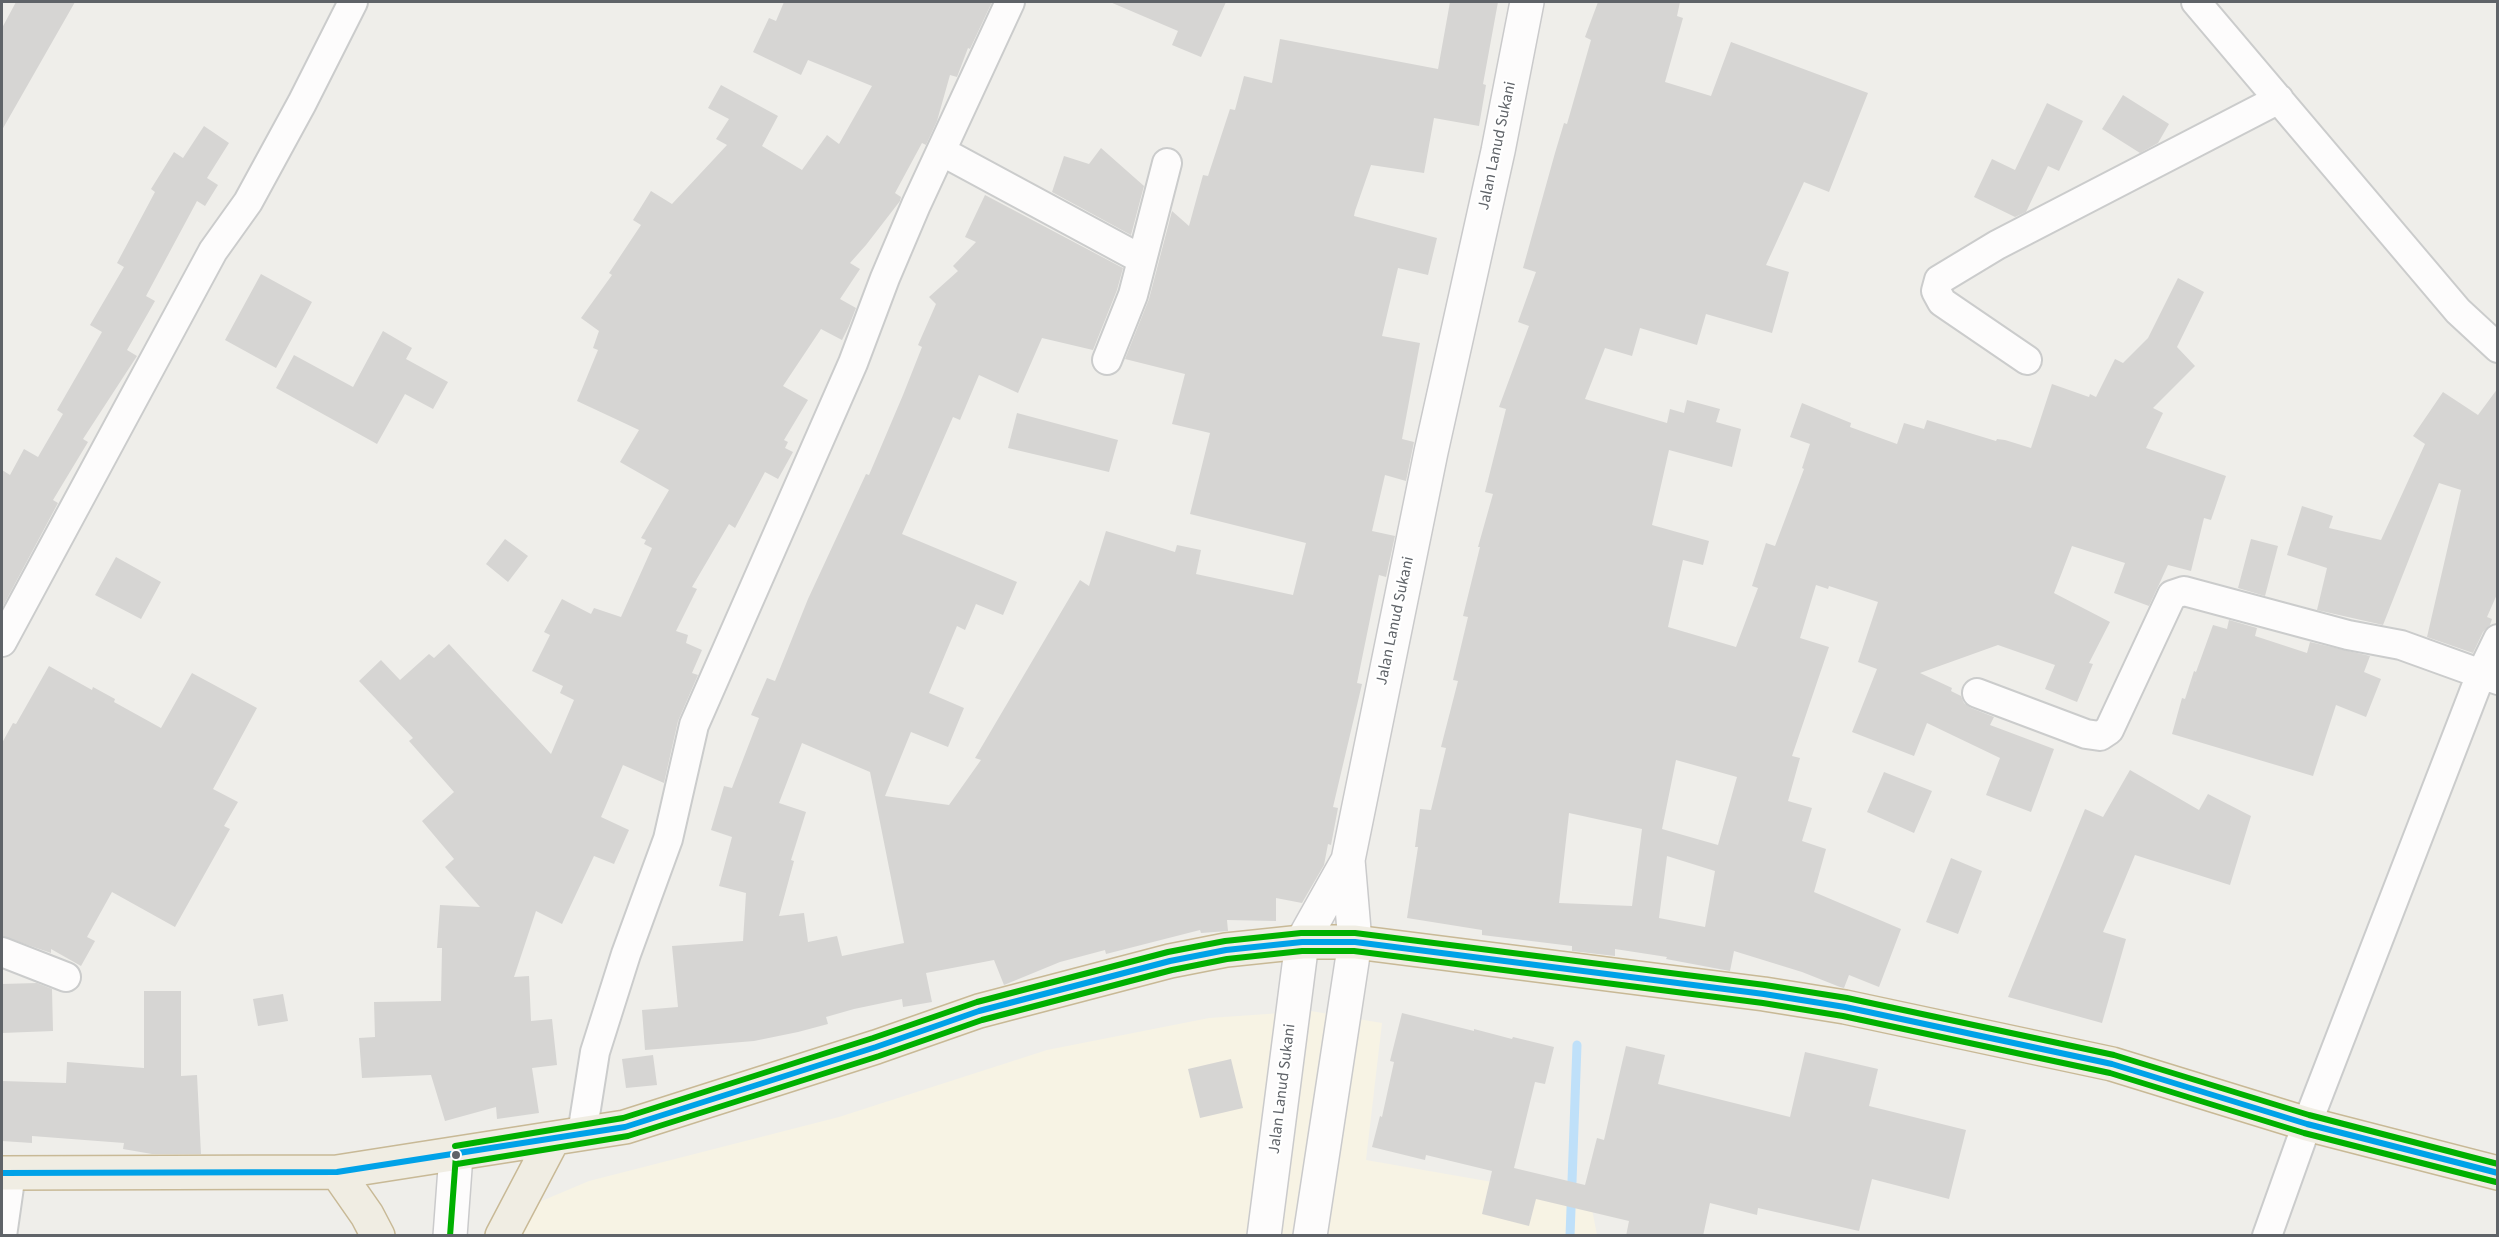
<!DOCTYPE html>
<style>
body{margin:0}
#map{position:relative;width:2499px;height:1237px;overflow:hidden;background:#efeeea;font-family:"Source Sans 3",sans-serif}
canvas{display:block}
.frame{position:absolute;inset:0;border:3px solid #5f6368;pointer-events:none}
</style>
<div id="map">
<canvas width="2499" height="1237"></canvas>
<div class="frame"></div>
</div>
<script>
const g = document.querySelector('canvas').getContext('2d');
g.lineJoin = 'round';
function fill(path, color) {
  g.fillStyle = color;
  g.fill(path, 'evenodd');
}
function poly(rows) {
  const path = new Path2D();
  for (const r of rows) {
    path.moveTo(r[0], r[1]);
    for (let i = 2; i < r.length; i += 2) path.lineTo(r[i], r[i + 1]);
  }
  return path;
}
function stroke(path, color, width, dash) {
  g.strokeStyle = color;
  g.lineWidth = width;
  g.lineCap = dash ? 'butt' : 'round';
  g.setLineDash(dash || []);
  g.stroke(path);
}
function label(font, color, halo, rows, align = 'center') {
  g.font = font + ' "Source Sans 3",sans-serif';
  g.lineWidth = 4.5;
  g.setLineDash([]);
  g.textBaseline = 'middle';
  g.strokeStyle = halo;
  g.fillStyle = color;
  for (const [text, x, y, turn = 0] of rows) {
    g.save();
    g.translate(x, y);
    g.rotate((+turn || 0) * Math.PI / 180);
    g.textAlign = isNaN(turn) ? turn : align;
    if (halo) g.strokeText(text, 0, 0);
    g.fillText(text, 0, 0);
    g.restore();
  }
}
fill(poly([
 [1311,1011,1382,1023,1366,1160,1590,1199,1597,1235,503,1236,506,1216,589,1181,839,1117,1047,1050,1209,1018]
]), '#f7f3e4');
stroke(poly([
 [1570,1236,1577,1045]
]), '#bfe0f9', 9);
fill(poly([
 [16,2,75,2,2,130,2,28],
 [784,2,992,2,970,49,968,48,957,77,950,75,937,121,926,145,922,143,895,193,901,197,900,201,866,245,850,263,860,269,840,299,856,308,849,326,842,340,821,329,783,386,808,400,784,440,788,442,785,448,793,452,778,479,765,472,735,528,729,524,692,587,697,589,676,631,688,635,686,643,702,650,692,673,698,675,678,721,664,783,623,765,601,817,629,830,614,864,594,856,562,924,536,911,514,977,529,976,531,1021,552,1019,557,1065,532,1068,539,1113,497,1119,496,1107,445,1121,431,1075,362,1078,359,1038,375,1037,374,1002,441,1001,442,948,437,948,440,905,480,907,445,867,454,859,422,821,454,792,409,741,413,738,359,681,381,660,400,680,429,654,434,658,449,644,551,754,574,700,560,693,563,686,532,671,550,635,544,632,562,599,591,614,594,608,621,617,652,548,644,544,646,540,641,538,669,490,620,462,639,430,577,401,598,350,593,348,599,331,581,318,612,275,609,273,641,225,633,220,651,191,672,204,727,145,716,139,729,119,708,108,721,85,778,116,762,146,802,170,827,135,839,144,872,86,808,60,801,75,753,52,769,18,776,21],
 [1110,2,1226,2,1201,57,1172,45,1178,31],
 [1450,2,1498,2,1483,84,1486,85,1479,126,1434,118,1424,173,1371,165,1355,211,1354,216,1437,238,1428,275,1398,268,1382,336,1420,343,1402,439,1414,442,1406,481,1385,475,1372,531,1395,536,1386,577,1379,575,1357,683,1362,684,1333,807,1338,808,1331,845,1328,844,1324,865,1302,903,1276,898,1276,921,1227,920,1228,931,1201,933,1200,930,1106,954,1105,950,1060,962,1004,985,994,960,926,973,932,1002,903,1007,902,999,854,1009,826,1017,828,1024,798,1032,754,1041,645,1050,642,1010,678,1007,672,946,743,941,746,893,719,886,732,837,711,830,724,786,732,788,759,718,751,715,767,678,775,681,808,599,866,474,869,475,903,395,922,347,918,345,936,304,929,297,958,271,953,266,976,242,965,237,985,195,1123,268,1117,290,1093,350,1042,338,1018,393,979,375,960,420,953,417,902,534,1017,582,1003,615,976,604,965,630,957,626,929,693,964,708,948,747,911,732,885,796,949,805,981,760,975,758,1080,580,1089,586,1106,531,1175,552,1177,545,1201,550,1196,574,1293,595,1306,543,1190,514,1210,433,1172,424,1185,374,1125,359,1149,299,1172,211,1189,226,1203,175,1208,176,1230,109,1235,110,1244,76,1272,83,1280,39,1438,69],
 [802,743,870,772,904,943,842,956,837,936,808,942,804,913,779,916,794,861,791,860,806,812,779,803],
 [1598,2,1680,2,1677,16,1683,18,1665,82,1711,96,1731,42,1868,93,1829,192,1804,182,1766,265,1789,272,1772,333,1706,314,1697,345,1640,328,1632,356,1605,348,1585,399,1667,423,1670,409,1684,413,1687,400,1720,409,1716,422,1741,429,1732,467,1669,450,1652,525,1709,541,1703,565,1683,560,1668,627,1736,647,1758,588,1752,586,1766,543,1775,546,1804,469,1802,468,1810,444,1790,437,1802,403,1851,423,1850,427,1897,444,1904,423,1924,429,1927,420,1996,441,1997,439,2005,440,2031,448,2052,384,2089,397,2090,394,2096,397,2115,359,2123,363,2148,338,2178,278,2204,292,2177,347,2195,366,2153,408,2163,413,2146,448,2226,476,2211,520,2204,518,2191,571,2168,565,2149,606,2114,593,2125,563,2072,546,2054,593,2110,622,2089,663,2093,664,2077,702,2045,689,2055,665,1998,645,1920,673,1952,688,1951,691,1961,696,1964,703,1971,708,1994,717,1990,725,2054,749,2031,812,1986,795,2000,758,1927,723,1914,756,1852,732,1877,669,1858,662,1878,602,1829,586,1828,589,1816,585,1800,638,1829,647,1792,756,1800,758,1788,801,1812,808,1802,841,1826,849,1814,892,1901,929,1879,987,1849,975,1844,988,1840,987,1802,972,1734,951,1730,971,1666,959,1667,957,1615,949,1615,956,1572,951,1572,946,1482,935,1482,930,1407,918,1418,847,1415,847,1420,809,1431,810,1446,748,1441,747,1458,681,1453,680,1468,617,1463,616,1480,547,1478,547,1493,494,1485,492,1506,409,1499,407,1529,326,1518,322,1536,272,1523,268,1555,153,1564,123,1567,124,1591,40,1585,37],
 [1676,760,1737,777,1718,845,1662,829],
 [1569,813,1642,829,1632,906,1559,903],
 [1667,856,1715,871,1705,927,1659,918],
 [2123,95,2169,124,2158,143,2140,153,2102,129],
 [2047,103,2083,121,2059,171,2048,166,2026,212,2015,217,1974,197,1992,159,2015,170],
 [204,126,229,143,207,178,218,185,205,206,197,201,146,296,155,301,127,350,137,356,83,439,88,442,53,500,58,503,2,608,2,470,10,475,24,449,38,457,63,414,57,410,102,332,90,325,124,267,117,263,155,192,151,189,174,152,183,158],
 [1101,148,1144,186,1131,235,1052,192,1064,156,1089,164],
 [261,274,312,302,276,368,225,340],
 [383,331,412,348,406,359,448,382,433,409,405,394,377,444,276,388,294,355,353,387],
 [2498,388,2498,592,2487,617,2492,619,2490,625,2483,632,2473,653,2427,637,2461,490,2439,483,2383,625,2317,610,2327,568,2287,555,2302,506,2333,516,2329,528,2381,540,2425,444,2413,436,2443,392,2478,415],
 [1017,413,1118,440,1109,472,1008,448],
 [505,539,528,556,508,582,486,564],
 [2251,539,2278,546,2265,596,2238,588],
 [116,557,161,582,141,619,95,595],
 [2229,620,2257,628,2255,636,2307,653,2310,642,2370,656,2364,672,2381,679,2366,717,2336,705,2313,776,2172,734,2182,698,2185,699,2194,671,2196,672,2213,625,2227,629],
 [49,666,92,690,93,687,115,699,114,702,161,728,192,673,257,708,213,789,238,802,224,826,230,829,175,927,112,892,87,937,95,941,81,966,51,949,51,953,2,936,2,743,13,723,16,724],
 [2130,770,2199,810,2208,794,2251,816,2230,885,2135,855,2103,932,2126,939,2102,1023,2008,997,2085,809,2103,817],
 [1884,772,1932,791,1914,833,1867,812],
 [1951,858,1982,871,1958,934,1926,922],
 [37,983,52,989,53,1031,2,1033,2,984],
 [144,991,181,991,181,1076,197,1075,201,1154,152,1154,123,1149,124,1143,32,1136,32,1143,2,1141,2,1081,66,1083,67,1062,144,1068],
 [283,994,288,1021,258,1026,253,999],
 [1402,1013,1474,1031,1474,1029,1512,1039,1513,1037,1554,1047,1545,1084,1535,1082,1514,1168,1585,1185,1597,1138,1604,1140,1626,1046,1665,1055,1658,1084,1790,1117,1805,1052,1878,1069,1869,1106,1966,1130,1949,1199,1872,1179,1859,1231,1758,1208,1757,1215,1710,1203,1703,1236,1626,1236,1629,1221,1536,1199,1529,1226,1482,1214,1492,1171,1426,1155,1425,1160,1372,1147,1380,1116,1382,1117,1394,1062,1390,1061],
 [653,1055,657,1085,626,1088,622,1059],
 [1231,1059,1243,1108,1200,1118,1188,1069]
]), '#d6d5d3');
const street = poly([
 [2196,2,2458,311,2498,348],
 [941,151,1141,259],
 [1107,360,1133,295,1167,163],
 [2027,360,1942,302,1936,291,1939,280,1997,245,2279,99],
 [2,642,213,251,248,202,302,103,353,2],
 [1977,693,2086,734,2100,736,2109,730,2172,595,2184,591,2348,635,2401,645,2498,680],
 [2,952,66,977],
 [582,1134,595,1052,626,954,668,839,694,725,853,363,885,278,916,205,1010,2],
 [2,1236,11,1173],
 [2267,1236,2307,1124,2481,674,2498,639]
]);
const secondary = poly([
 [450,1236,456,1155],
 [1264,1236,1302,942,1348,860,1431,452,1498,151,1527,2],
 [1310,1236,1355,942,1348,860]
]);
const highway = poly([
 [337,1172,367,1215,378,1236],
 [2,1173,337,1172,625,1127,876,1047,979,1011,1170,961,1226,950,1302,942,1355,942,1764,994,1845,1007,2112,1064,2307,1124,2498,1173],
 [502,1236,553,1139]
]);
stroke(street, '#cbcccc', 32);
stroke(secondary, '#cacacb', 36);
stroke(highway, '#c8b996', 36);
stroke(street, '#fdfcfc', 28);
stroke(secondary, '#fdfcfc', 33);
stroke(highway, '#f0ede3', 33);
stroke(poly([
 [2,1173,337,1172,625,1127,876,1047,979,1011,1170,961,1226,950,1302,942,1355,942,1764,994,1845,1007,2112,1064,2307,1124,2498,1173]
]), '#00a2e8', 6);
stroke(poly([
 [457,1164,628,1136,879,1056,982,1020,1172,970,1227,959,1302,951,1354,951,1763,1003,1843,1016,2110,1073,2304,1133,2496,1182]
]), '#00b000', 6);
stroke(poly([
 [455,1146,623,1118,873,1038,977,1002,1168,952,1225,941,1301,933,1355,933,1765,985,1847,998,2114,1055,2309,1115,2498,1164]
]), '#00b000', 6);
stroke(poly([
 [450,1236,456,1155]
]), '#00b000', 6);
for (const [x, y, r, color] of [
 [456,1155,5,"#5f6368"]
]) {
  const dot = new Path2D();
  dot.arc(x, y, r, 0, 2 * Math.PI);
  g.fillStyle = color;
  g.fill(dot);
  stroke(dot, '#fff', 2);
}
label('16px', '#5f6368', '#fff', [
 ["Jalan Lanud Sukani",1498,146,-78],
 ["Jalan Lanud Sukani",1396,621,-78],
 ["Jalan Lanud Sukani",1283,1089,-83]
]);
</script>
